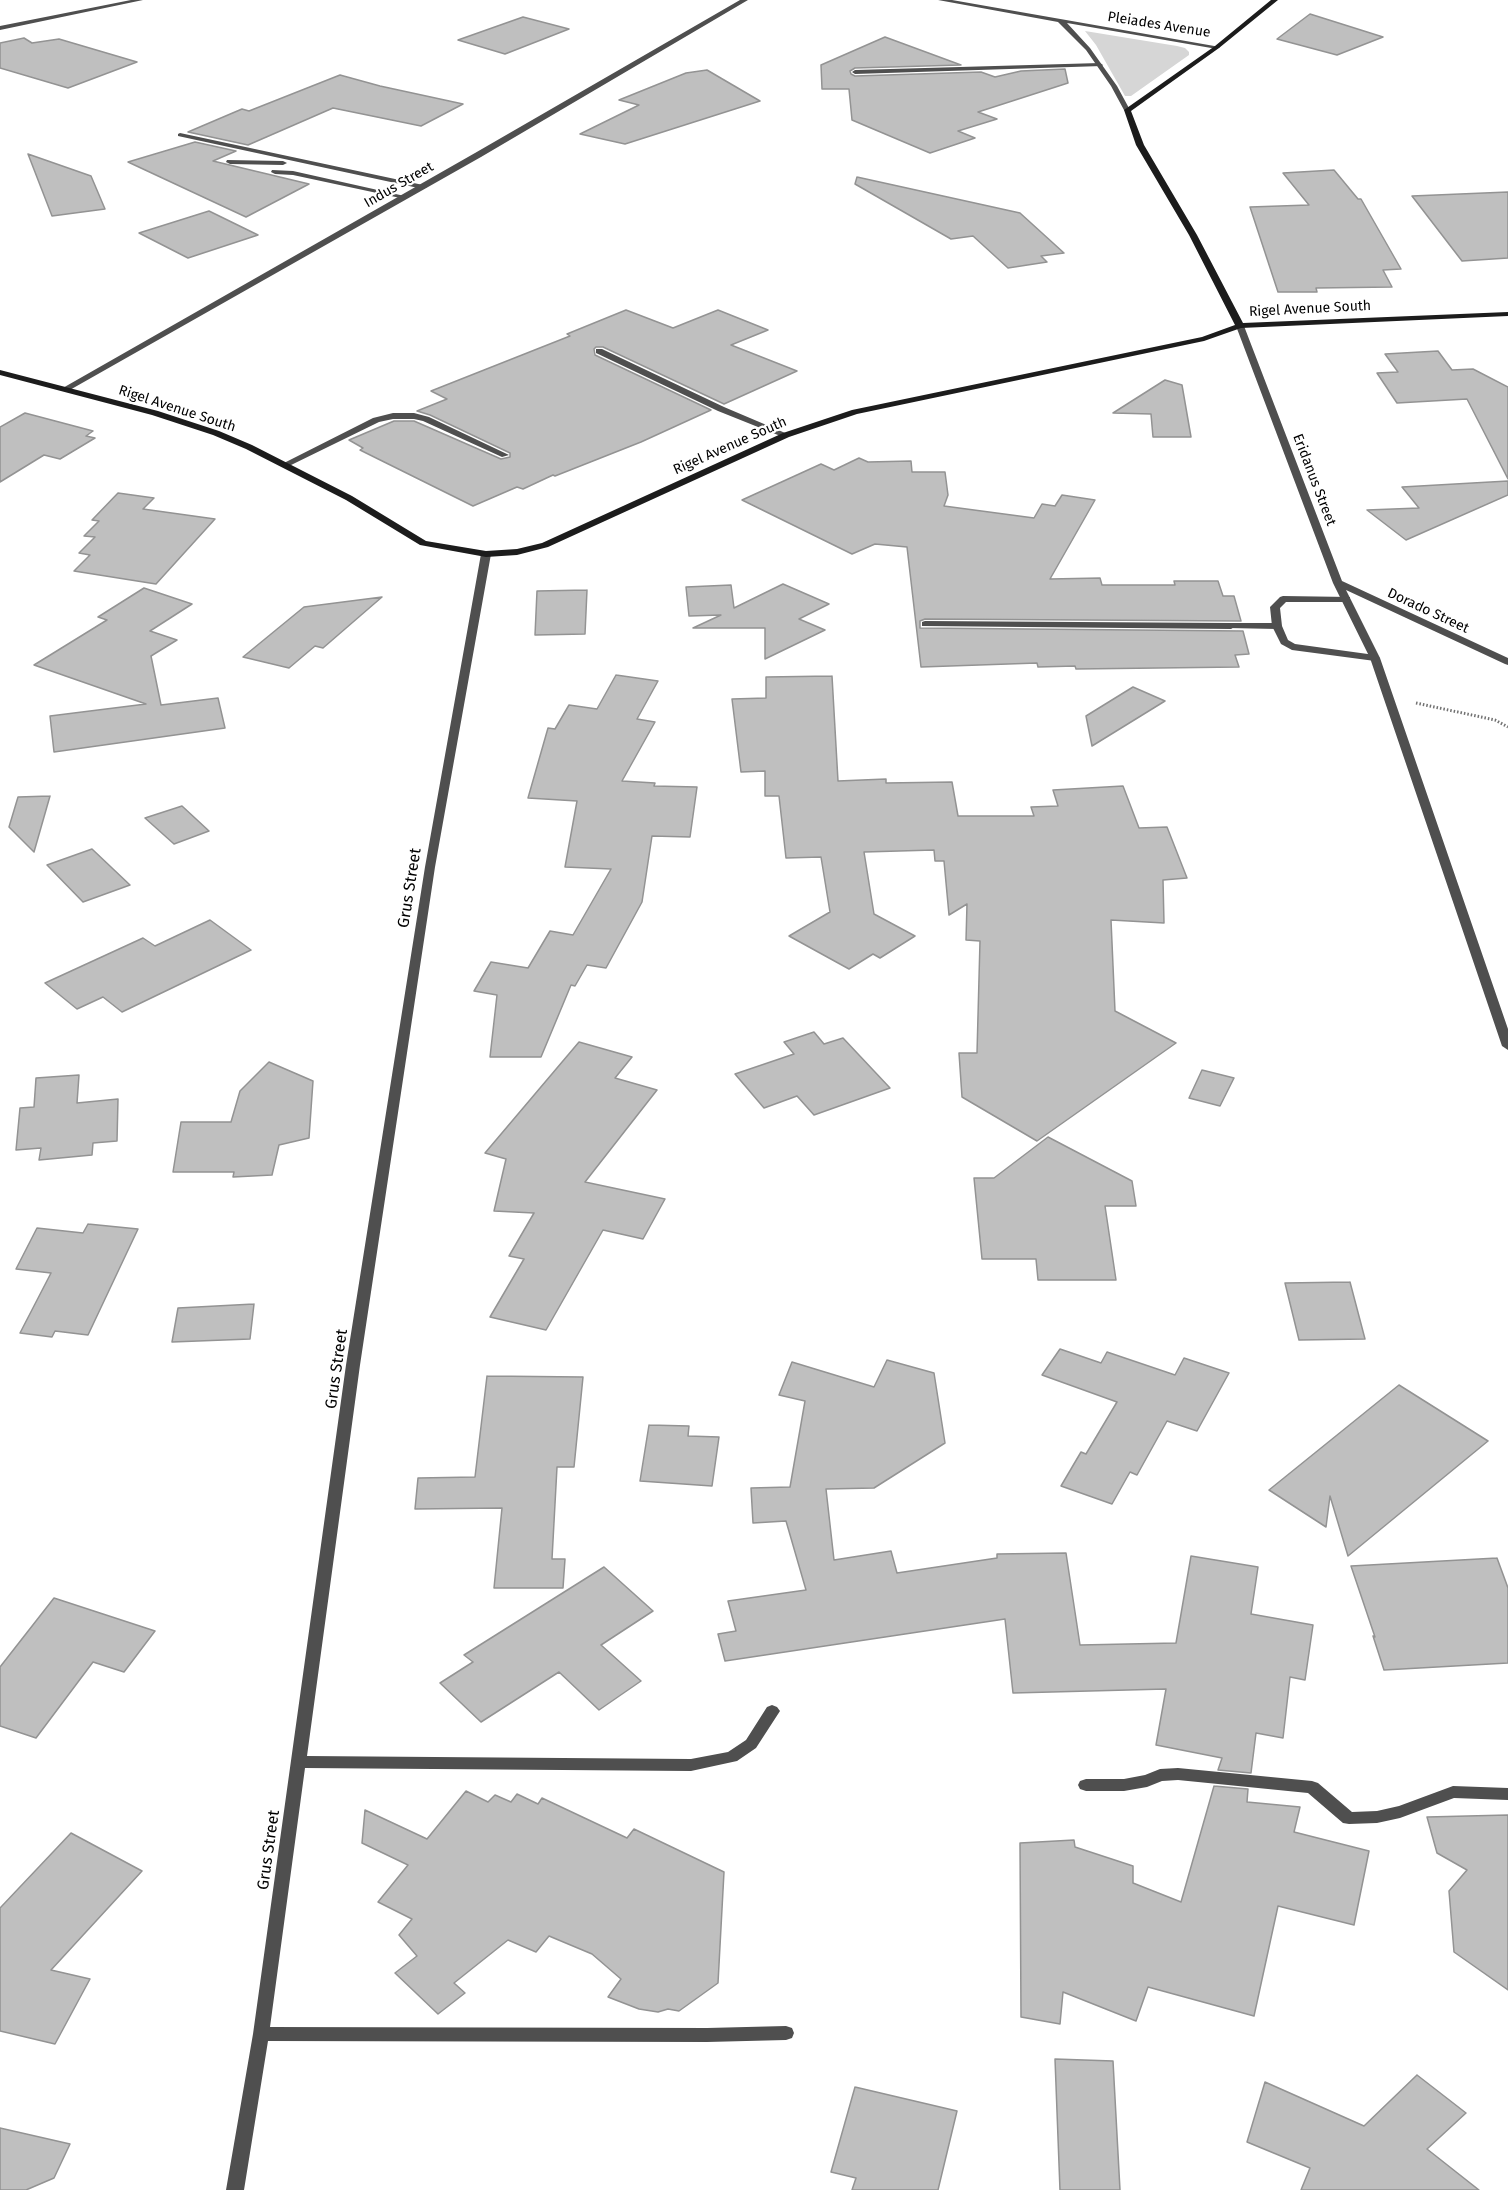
<!DOCTYPE html>
<style>
body{margin:0}
canvas{display:block;background:#fff}
</style>
<canvas width="1508" height="2190"></canvas>
<script>
const g = document.querySelector('canvas').getContext('2d');
g.lineJoin = 'round';
function fill(path, color) {
  g.fillStyle = color;
  g.fill(path, 'evenodd');
}
function poly(rows) {
  const path = new Path2D();
  for (const r of rows) {
    path.moveTo(r[0], r[1]);
    for (let i = 2; i < r.length; i += 2) path.lineTo(r[i], r[i + 1]);
  }
  return path;
}
function stroke(path, color, width, dash) {
  g.strokeStyle = color;
  g.lineWidth = width;
  g.lineCap = dash ? 'butt' : 'round';
  g.setLineDash(dash || []);
  g.stroke(path);
}
function label(font, color, halo, rows, align = 'center') {
  g.font = font + ' "Fira Sans",sans-serif';
  g.lineWidth = 4.5;
  g.setLineDash([]);
  g.textBaseline = 'middle';
  g.strokeStyle = halo;
  g.fillStyle = color;
  for (const [text, x, y, turn = 0] of rows) {
    g.save();
    g.translate(x, y);
    g.rotate((+turn || 0) * Math.PI / 180);
    g.textAlign = isNaN(turn) ? turn : align;
    if (halo) g.strokeText(text, 0, 0);
    g.fillText(text, 0, 0);
    g.restore();
  }
}
fill(poly([
 [1085,31,1177,46,1185,48,1189,52,1189,55,1131,96,1125,96,1096,45]
]), '#d6d6d6');
const building = poly([
 [1310,14,1383,37,1337,55,1277,39,1310,14],
 [523,17,569,29,505,54,458,40,523,17],
 [885,37,961,65,855,68,850,71,851,74,855,76,981,72,995,77,1021,71,1065,69,1068,83,978,112,997,119,958,131,975,138,930,153,852,120,849,89,822,89,821,65,885,37],
 [24,38,32,43,59,39,137,62,68,88,0,68,0,43,24,38],
 [707,70,760,101,625,144,580,134,639,105,619,100,686,73,707,70],
 [340,75,380,86,463,104,421,126,333,108,248,145,188,132,242,109,249,111,340,75],
 [195,142,236,151,213,161,309,184,246,217,128,162,195,142],
 [28,154,91,176,105,209,52,216,28,154],
 [1334,170,1358,199,1361,199,1401,269,1383,270,1392,287,1316,288,1317,292,1278,292,1250,207,1309,205,1283,173,1334,170],
 [857,177,1020,213,1064,253,1041,256,1047,262,1008,268,973,236,951,239,855,184,857,177],
 [1508,192,1508,258,1462,261,1412,196,1508,192],
 [209,211,258,235,188,258,139,233,209,211],
 [626,310,673,328,718,310,768,330,731,345,797,371,724,404,603,347,596,347,594,349,595,355,711,410,641,442,555,476,553,475,523,489,517,487,473,506,360,450,363,448,349,440,394,421,414,421,501,459,510,457,510,453,430,415,417,411,447,399,431,391,570,336,567,334,626,310],
 [1438,351,1452,370,1473,369,1508,387,1508,479,1467,399,1397,403,1377,373,1398,372,1385,354,1438,351],
 [1165,380,1182,385,1191,437,1153,437,1151,414,1113,413,1165,380],
 [25,413,93,431,86,436,95,438,60,459,44,455,0,482,0,427,25,413],
 [859,458,868,462,911,461,912,472,945,472,948,495,944,506,1034,518,1042,504,1055,506,1062,495,1095,500,1050,579,1100,578,1102,585,1175,585,1174,581,1218,581,1223,596,1234,596,1241,621,925,619,920,621,920,628,1243,631,1249,654,1235,655,1239,667,1076,669,1075,666,1038,667,1037,663,921,667,907,547,875,544,852,554,742,500,821,464,834,470,859,458],
 [1508,481,1508,495,1406,540,1367,510,1419,508,1402,487,1508,481],
 [118,493,154,498,143,509,215,519,156,584,74,571,90,555,79,553,95,537,84,536,99,521,92,520,118,493],
 [783,584,829,604,799,619,825,630,765,659,765,628,693,628,721,615,689,616,686,587,731,585,734,608,783,584],
 [144,588,192,604,150,631,177,640,151,656,161,705,218,698,225,728,54,752,50,716,146,704,34,665,107,620,98,617,144,588],
 [587,590,585,634,535,635,537,591,587,590],
 [382,597,323,648,315,646,289,668,243,657,304,607,382,597],
 [616,675,658,681,637,719,655,722,622,781,655,783,654,786,697,787,690,837,652,836,642,902,606,968,587,965,575,986,571,985,541,1057,490,1057,497,995,474,991,491,962,528,968,550,931,573,935,611,869,565,867,577,801,528,798,548,728,555,729,569,705,597,709,616,675],
 [832,676,838,781,886,779,886,783,952,782,958,816,1034,816,1031,807,1058,806,1053,790,1123,786,1139,828,1167,827,1187,878,1163,880,1164,923,1111,920,1115,1011,1176,1043,1037,1141,962,1097,959,1053,977,1053,980,941,966,940,967,904,949,915,944,861,935,861,934,850,864,852,874,914,915,936,880,958,873,954,849,969,789,936,830,912,821,857,786,858,779,796,765,796,765,771,741,772,732,699,766,698,766,677,832,676],
 [1133,687,1165,701,1092,746,1086,716,1133,687],
 [50,796,34,852,9,827,18,797,50,796],
 [182,806,209,831,174,844,145,818,182,806],
 [92,849,130,885,83,902,47,865,92,849],
 [210,920,251,950,122,1012,103,997,77,1009,45,983,143,938,155,946,210,920],
 [814,1032,824,1044,843,1038,890,1088,814,1115,797,1096,764,1108,735,1074,794,1054,784,1042,814,1032],
 [579,1042,632,1057,615,1078,657,1090,585,1182,665,1199,643,1239,603,1230,546,1330,490,1317,524,1259,509,1256,534,1213,494,1211,506,1159,485,1153,579,1042],
 [269,1062,313,1081,309,1138,279,1145,272,1175,233,1177,234,1172,173,1172,181,1122,231,1122,240,1091,269,1062],
 [1202,1070,1234,1078,1220,1106,1189,1098,1202,1070],
 [79,1075,77,1103,118,1099,117,1141,93,1143,92,1155,39,1160,41,1148,16,1150,20,1108,34,1107,36,1078,79,1075],
 [1048,1137,1132,1181,1136,1206,1105,1206,1116,1280,1038,1280,1036,1259,982,1259,974,1178,994,1178,1048,1137],
 [88,1224,138,1229,88,1335,55,1331,52,1337,20,1333,51,1273,16,1269,37,1228,83,1233,88,1224],
 [1350,1282,1365,1339,1299,1340,1285,1283,1350,1282],
 [254,1304,250,1339,172,1342,178,1308,254,1304],
 [1060,1349,1101,1363,1107,1352,1175,1375,1184,1358,1229,1373,1197,1431,1167,1421,1137,1475,1130,1472,1112,1504,1061,1486,1081,1452,1086,1454,1117,1402,1042,1375,1060,1349],
 [887,1360,934,1373,945,1443,874,1488,826,1489,834,1560,891,1551,897,1573,997,1558,997,1554,1066,1553,1080,1645,1176,1643,1191,1556,1258,1567,1251,1614,1313,1625,1305,1680,1290,1677,1283,1738,1256,1733,1251,1773,1218,1770,1222,1758,1156,1745,1166,1689,1013,1693,1005,1619,725,1661,718,1634,736,1631,728,1601,806,1590,786,1521,753,1523,751,1488,790,1487,805,1401,779,1395,792,1362,874,1387,887,1360],
 [487,1376,583,1377,574,1467,557,1467,552,1559,565,1559,563,1588,494,1588,502,1508,415,1509,418,1478,475,1477,487,1376],
 [1399,1385,1488,1441,1348,1556,1330,1496,1326,1527,1269,1490,1399,1385],
 [649,1425,689,1426,688,1436,719,1437,712,1486,640,1481,649,1425],
 [1497,1558,1508,1588,1508,1663,1384,1670,1373,1636,1375,1637,1351,1566,1497,1558],
 [604,1567,653,1611,601,1645,641,1681,599,1710,559,1672,481,1722,440,1683,473,1662,464,1655,604,1567],
 [54,1598,155,1631,124,1672,93,1662,36,1738,0,1726,0,1667,54,1598],
 [1214,1786,1248,1789,1247,1802,1300,1807,1294,1832,1369,1851,1354,1925,1278,1906,1254,2016,1148,1987,1136,2021,1063,1992,1060,2024,1021,2017,1020,1843,1074,1840,1075,1847,1133,1866,1133,1883,1181,1902,1214,1786],
 [466,1791,488,1802,495,1795,511,1802,517,1794,538,1804,542,1798,627,1838,634,1829,724,1872,718,1983,679,2011,668,2009,658,2012,639,2009,608,1997,621,1979,592,1954,549,1936,536,1952,508,1940,454,1983,465,1993,438,2014,395,1973,417,1956,399,1935,412,1919,378,1902,408,1865,362,1843,365,1810,427,1839,466,1791],
 [1508,1815,1508,1990,1454,1952,1449,1891,1467,1870,1437,1853,1427,1817,1508,1815],
 [71,1833,142,1871,51,1970,90,1979,55,2044,0,2031,0,1908,71,1833],
 [1055,2059,1113,2061,1120,2190,1060,2190,1055,2059],
 [1417,2075,1466,2113,1427,2149,1479,2190,1301,2190,1310,2168,1247,2142,1265,2082,1364,2126,1417,2075],
 [855,2087,957,2111,938,2190,852,2190,856,2178,831,2172,855,2087],
 [0,2128,70,2144,54,2178,26,2190,0,2190,0,2128]
]);
fill(building, '#bfbfbf');
stroke(building, '#939393', 1.5);
stroke(poly([
 [1416,703,1495,720,1508,727]
]), '#717171', 3, [1.5, 2]);
fill(poly([
 [1100,63,1103,65,1102,66,855,74,852,72,855,70,1100,63],
 [180,133,423,185,427,187,423,189,178,136,178,134,180,133],
 [227,160,283,161,287,163,283,165,230,164,226,162,227,160],
 [272,170,293,171,409,197,405,199,293,175,275,174,271,172,272,170],
 [596,349,602,349,724,407,790,435,783,437,718,411,596,353,596,349],
 [393,413,414,413,429,417,509,455,502,457,423,421,414,419,393,419,379,422,287,467,280,465,373,418,393,413],
 [1283,596,1350,597,1350,601,1347,602,1286,602,1280,608,1282,626,1288,640,1295,644,1375,655,1380,658,1375,661,1292,650,1281,644,1272,626,1270,607,1280,597,1283,596],
 [925,621,1231,623,1236,626,1231,629,922,626,922,622,925,621]
]), '#4f4f4f');
fill(poly([
 [131,0,143,0,0,30,0,26,131,0],
 [740,0,748,0,481,157,68,391,61,389,475,153,740,0],
 [938,0,952,0,1220,47,1217,49,1067,23,1090,48,1117,86,1130,110,1127,112,1124,110,1111,86,1086,50,1058,22,938,0],
 [1237,324,1244,326,1342,581,1508,658,1508,665,1505,664,1346,590,1380,658,1508,1029,1508,1050,1502,1046,1370,658,1333,583,1236,326,1237,324],
 [486,551,491,554,435,867,360,1365,307,1756,691,1759,728,1752,746,1740,767,1707,772,1705,777,1707,780,1711,756,1748,737,1761,691,1771,305,1768,270,2027,707,2028,786,2026,792,2028,794,2033,792,2038,786,2040,707,2042,268,2041,244,2190,226,2190,253,2034,346,1365,425,867,481,554,486,551],
 [1231,623,1277,623,1282,626,1277,629,1228,628,1228,624,1231,623],
 [1178,1768,1312,1781,1318,1783,1352,1812,1377,1811,1399,1806,1453,1786,1508,1788,1508,1800,1454,1798,1400,1818,1377,1823,1349,1824,1343,1823,1308,1793,1178,1780,1162,1781,1147,1787,1124,1791,1086,1791,1080,1789,1078,1785,1080,1781,1086,1779,1124,1779,1145,1775,1160,1769,1178,1768]
]), '#4f4f4f');
fill(poly([
 [1271,0,1278,0,1219,48,1131,111,1144,145,1197,235,1243,323,1508,312,1508,316,1241,328,1204,341,857,414,789,437,548,547,517,555,486,557,420,545,346,500,246,449,213,435,152,415,0,375,0,370,158,411,219,431,252,445,352,496,426,541,486,551,517,549,542,543,783,433,852,410,1202,337,1235,325,1189,235,1136,145,1124,110,1215,46,1271,0]
]), '#1c1c1c');
label('14px', '#000', '#fff', [
 ["Pleiades Avenue",1159,25,9],
 ["Indus Street",399,185,-30],
 ["Rigel Avenue South",1310,309,-3],
 ["Rigel Avenue South",177,409,18],
 ["Rigel Avenue South",730,446,-24],
 ["Eridanus Street",1314,480,69],
 ["Dorado Street",1428,611,25]
]);
label('16px', '#000', '#fff', [
 ["Grus Street",410,888,-81],
 ["Grus Street",337,1369,-82],
 ["Grus Street",269,1850,-82]
]);
</script>
